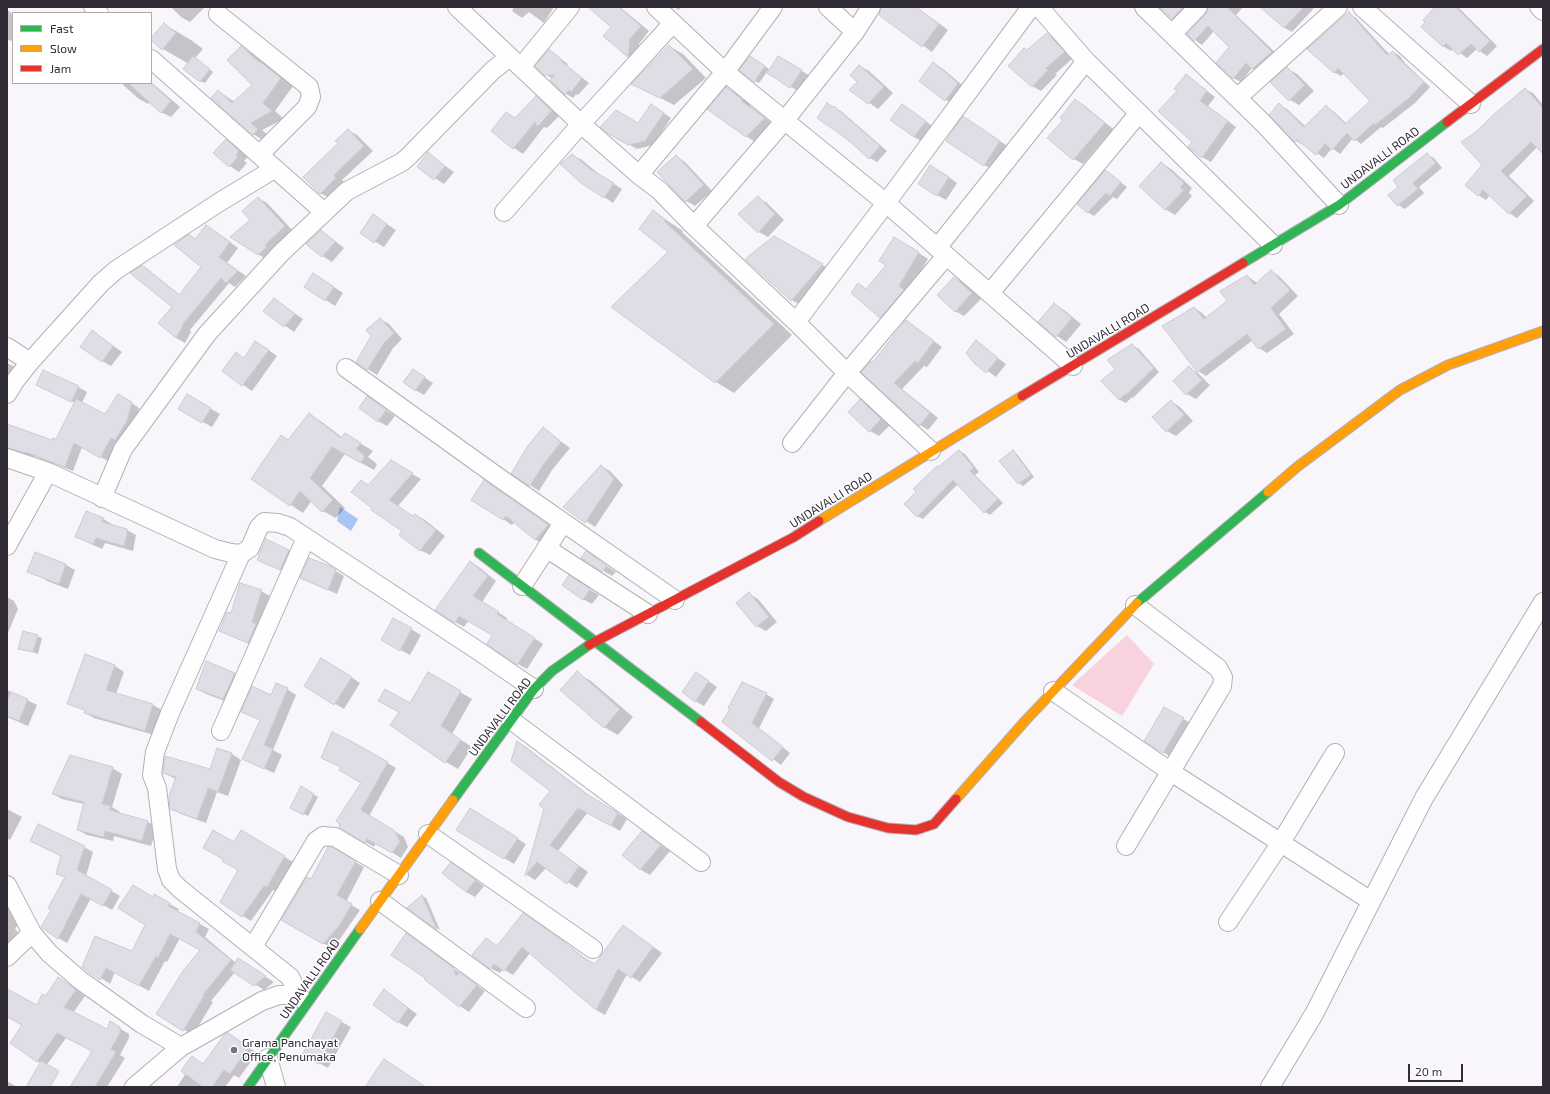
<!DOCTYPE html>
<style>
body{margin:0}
#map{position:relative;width:1550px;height:1094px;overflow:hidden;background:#f8f5fb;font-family:"Exo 2",sans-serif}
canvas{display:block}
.frame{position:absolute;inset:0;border:8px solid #312c35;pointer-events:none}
.legend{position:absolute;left:12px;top:12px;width:140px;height:72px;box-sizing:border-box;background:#fff;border:1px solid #adabae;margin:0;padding:5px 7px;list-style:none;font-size:12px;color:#312c35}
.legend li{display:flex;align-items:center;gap:8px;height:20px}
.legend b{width:20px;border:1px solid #adabae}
.scale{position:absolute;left:1408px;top:1064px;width:55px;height:18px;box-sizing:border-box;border:2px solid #312c35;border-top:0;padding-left:5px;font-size:12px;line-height:14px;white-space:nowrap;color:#312c35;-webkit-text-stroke:3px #fff;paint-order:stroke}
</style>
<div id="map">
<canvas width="1550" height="1094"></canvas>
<div class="frame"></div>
<ul class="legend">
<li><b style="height:5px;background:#30b455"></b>Fast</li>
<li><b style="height:5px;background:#ff9f0a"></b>Slow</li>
<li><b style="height:5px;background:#e5322d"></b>Jam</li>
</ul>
<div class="scale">20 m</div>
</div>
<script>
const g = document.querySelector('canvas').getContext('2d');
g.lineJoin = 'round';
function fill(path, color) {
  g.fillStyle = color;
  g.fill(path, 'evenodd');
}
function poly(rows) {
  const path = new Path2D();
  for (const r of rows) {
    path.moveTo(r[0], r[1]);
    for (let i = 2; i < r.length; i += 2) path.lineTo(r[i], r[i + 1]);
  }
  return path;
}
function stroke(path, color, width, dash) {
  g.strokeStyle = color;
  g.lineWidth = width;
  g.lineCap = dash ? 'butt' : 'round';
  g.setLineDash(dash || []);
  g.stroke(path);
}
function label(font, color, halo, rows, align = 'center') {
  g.font = font + ' "Exo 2",sans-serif';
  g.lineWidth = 3;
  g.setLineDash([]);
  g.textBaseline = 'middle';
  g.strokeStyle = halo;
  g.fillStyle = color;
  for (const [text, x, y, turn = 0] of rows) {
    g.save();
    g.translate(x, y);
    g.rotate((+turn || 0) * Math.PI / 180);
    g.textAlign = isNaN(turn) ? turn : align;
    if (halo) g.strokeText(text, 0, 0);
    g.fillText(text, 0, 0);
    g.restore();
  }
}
fill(poly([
 [1127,635,1154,664,1122,716,1072,685]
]), '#f8d2dd');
fill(poly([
 [340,507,358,519,351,531,337,521]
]), '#a8c6f4');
fill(poly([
 [171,7,205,7,190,22,181,17],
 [514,7,554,7,544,23,529,12,522,18,512,11],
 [594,7,620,7,649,31,639,44,637,61,628,56,605,36,613,26],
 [674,7,681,7,679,10],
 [883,7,916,7,948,30,932,52,880,14],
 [1160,7,1196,7,1180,23,1172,18],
 [1209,7,1243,7,1236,15,1277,54,1261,73,1252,68,1241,82,1233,78,1231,47,1214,31,1202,45,1195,40,1188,34,1209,10],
 [1262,7,1315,7,1292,32,1285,28],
 [1435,7,1458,7,1497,46,1487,56,1477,49,1467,58,1453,48,1451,51,1443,46],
 [7,9,13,15,13,39,11,41,7,39],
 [1349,14,1356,18,1389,54,1393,52,1400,56,1405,63,1430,87,1415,103,1383,128,1381,127,1361,144,1353,138,1340,154,1332,148,1324,158,1304,144,1303,145,1296,141,1280,105,1287,109,1306,127,1326,107,1333,111,1347,124,1372,101,1344,73,1341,76,1334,72],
 [164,24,191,40,203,49,195,58,213,72,205,83,200,81,189,64,163,49],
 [1047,34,1056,39,1073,58,1055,74,1057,75,1041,91,1032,86,1028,51],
 [669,46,683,54,706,78,674,105,633,84],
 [241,47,254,55,293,86,275,111,284,119,262,130,270,137,266,142,253,134,218,91,235,102,254,85],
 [549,51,568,64,567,66,589,83,578,95,576,94,573,98,566,94,553,79,545,74],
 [755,59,769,69,759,83,754,81],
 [788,62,810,76,800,92,791,87],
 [934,63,943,69,967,89,955,106,946,100],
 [860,66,869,71,893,93,878,109,851,90,859,82],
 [1288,69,1297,74,1314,91,1299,105,1290,100],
 [1186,75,1215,97,1208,106,1236,127,1211,162,1202,157,1193,142,1178,90],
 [151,82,180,107,171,117,161,112,150,102,148,104,139,99,123,85,124,83],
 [727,88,736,93,751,105,750,106,773,124,755,142,746,136],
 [1525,89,1533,93,1543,105,1543,141,1509,176,1534,201,1517,218,1509,213,1490,195,1486,200,1478,195,1483,165,1477,133],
 [536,97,551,108,536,125,538,125,553,109,559,116,547,128,544,127,523,154,514,148,492,131,515,118],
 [1075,100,1085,106,1113,129,1083,164,1074,159,1064,120],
 [652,105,671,118,653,145,637,149,607,132,638,124],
 [902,105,934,127,923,142,914,137],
 [834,107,841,111,887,151,877,162,870,158],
 [972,123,1009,147,993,170,984,165],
 [348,130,357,135,373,151,342,180,345,183,330,198,320,193],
 [226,140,235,146,248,157,244,161,247,163,239,172,230,166,214,152],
 [428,154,454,172,444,184,418,167],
 [572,155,582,160,600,175,622,189,613,203,582,182],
 [1427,155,1434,158,1442,168,1419,187,1424,193,1405,209,1398,205,1389,195,1400,187],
 [676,156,685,162,712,191,695,206,686,201,659,172],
 [1162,163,1171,169,1192,188,1189,193,1192,196,1175,215,1165,209],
 [940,171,957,183,946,200,937,195],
 [1112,176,1127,187,1117,199,1113,197,1094,216,1087,212],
 [258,198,267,203,294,232,267,260,258,254,252,220],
 [758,198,767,203,784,220,768,237,759,232],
 [654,212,683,231,682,232,792,335,734,393,716,382],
 [382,221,396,230,384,247,361,233],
 [215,231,238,248,227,263,246,276,235,287,229,283,190,330,191,332,185,343,176,338,159,323,173,307,143,266,151,272,180,295,202,267,189,236,196,240],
 [321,231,330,237,344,248,332,262,323,256,308,244],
 [774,237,836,273,805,308,792,300,746,259],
 [903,243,928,259,890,322,881,317,866,289,887,265],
 [1271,271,1279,276,1298,296,1279,314,1294,334,1267,353,1259,348,1253,340,1206,376,1198,371,1164,327,1194,308,1202,313,1207,318,1229,301,1247,276,1257,283],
 [955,278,964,283,981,299,964,316,955,311],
 [323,280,343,293,335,306,306,287],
 [274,299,303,319,294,332,264,311],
 [1055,304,1064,310,1081,324,1066,342,1057,336,1040,322],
 [380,319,389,324,402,339,393,348,377,375,357,362,373,336],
 [906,321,942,347,927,367,924,366,902,389,938,418,928,430,920,425,873,364],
 [101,337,122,352,111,366,102,361],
 [976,342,1006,364,996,377,975,362],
 [1132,345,1139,349,1159,372,1133,398,1132,397,1126,403,1120,400,1102,381,1116,369],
 [264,347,277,356,252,391,223,371],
 [7,363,15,367,7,381],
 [1189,368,1198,373,1210,385,1196,399,1187,394],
 [413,370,433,383,424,395,415,390],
 [78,387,87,392,82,403,105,415,126,399,139,408,134,426,119,441,108,461,82,447,73,471,34,456,34,457,7,450,7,433,53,441,56,440,75,403,46,390],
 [187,395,220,414,212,427,179,409],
 [368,398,395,416,387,426,378,421],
 [860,400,869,406,890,425,879,436,870,431,849,412],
 [1171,401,1180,407,1193,421,1176,436,1167,431],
 [309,414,322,422,343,438,345,434,373,451,368,457,377,464,374,470,345,454,322,486,345,508,336,518,323,511,312,500,303,513,252,479,289,441],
 [544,429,570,448,552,470,539,491,530,485],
 [959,451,965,454,979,472,975,475,1003,503,990,515,985,512,958,484,923,519,917,516,938,468],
 [1013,452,1017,454,1034,477,1023,486,1019,483],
 [391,462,421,479,398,506,414,517,416,515,425,520,445,536,430,555,420,550,403,530,373,508,362,481,370,486],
 [601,466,610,471,623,485,595,527,565,507],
 [484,481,556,530,544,545,535,539,515,522,512,525,503,519],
 [103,519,112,524,112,526,127,530,136,535,133,551,105,543,102,549,76,537],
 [282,547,298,556,290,574,258,559],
 [586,552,616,572,612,576,582,558],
 [36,553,66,565,75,570,68,589,47,581,38,575],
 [470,562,479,567,496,581,482,602,507,618,506,620,543,644,527,669,518,664,493,635,469,620,464,627,455,622],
 [329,567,344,576,337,594,301,578],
 [578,582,599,595,592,604,583,599],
 [261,591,270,596,260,628,258,648,220,630,231,615],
 [749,594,758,599,777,622,766,631,757,626],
 [7,597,14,601,18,609,7,635],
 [394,619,421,635,410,655,382,640],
 [37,636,42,638,38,654,19,648],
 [85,656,115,666,124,672,116,694,153,705,162,710,154,735,94,718,85,713,86,711,68,703],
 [206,663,235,674,244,679,233,704,206,694,197,688],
 [331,664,360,683,344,709,305,686],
 [577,673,591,681,633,717,618,735,604,727],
 [428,674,472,699,452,734,472,747,458,769,446,762,410,704],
 [705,679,717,687,704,706,695,701],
 [287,689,296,695,273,750,282,755,274,773,243,759,260,720,242,711],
 [7,690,37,705,28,726,7,717],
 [766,694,774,699,759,728,790,753,781,765,723,722],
 [1165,708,1192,724,1172,758,1163,752],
 [349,741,396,768,369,816,404,837,408,847,401,858,376,843,374,847,340,827,363,783,342,767],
 [518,742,526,747,595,800,627,819,620,831,588,812,558,851,588,872,577,888,546,868,535,880,527,875,551,791],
 [218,750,232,754,241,760,228,796,217,792,206,823,181,814,171,809,176,779,164,773,211,770],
 [112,768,122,774,112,807,120,812,119,814,148,822,157,827,151,846,114,836,113,841,87,835,78,830,84,804,62,799,53,794],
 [301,788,318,797,308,816,291,807],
 [7,809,22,817,10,840,7,838],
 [479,815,526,844,514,864,458,830],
 [241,831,293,862,276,891,273,890,251,921,221,902,240,870,225,859],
 [642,832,670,851,650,875,641,870,623,855],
 [84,847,93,852,86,876,120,896,112,910,91,898,67,943,58,938,53,910,65,878,57,873,62,856],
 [331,848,364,867,346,902,360,910,333,949,283,919,311,881],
 [460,869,484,886,475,897,466,892],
 [154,896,179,909,177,912,209,929,205,937,236,963,247,965,274,982,264,990,235,972,211,1001,213,1002,193,1035,157,1014,202,950,180,938,167,962,165,961,149,991,115,972,110,984,83,966,132,952,147,924],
 [422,896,426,898,440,930,409,908],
 [7,908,16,913,20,922,15,929,21,935,7,948],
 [533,920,571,947,595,966,624,926,662,953,640,982,627,974,605,1015,596,1010,530,953,513,975,503,969,500,973,490,968,486,939,498,947],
 [406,934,485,991,469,1012,460,1006,426,979],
 [59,978,85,996,73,1013,107,1030,111,1023,129,1034,129,1038,120,1055,125,1058,107,1087,88,1087,93,1051,66,1038,46,1066,37,1061,24,1025,7,1016,7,990,37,1006],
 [384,990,417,1014,407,1027,398,1022],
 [327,1014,351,1027,328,1068,304,1055],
 [237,1039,257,1053,239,1078,234,1075,225,1087,177,1087,186,1073,192,1057,204,1065],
 [7,1081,17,1087,7,1087]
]), '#0003');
const building = poly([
 [588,7,619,7,641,26,630,39,628,57,603,36,611,27,588,7],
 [881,7,916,7,939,24,922,47,879,15,881,7],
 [1159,7,1183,7,1172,19,1159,7],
 [1208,7,1227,7,1272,52,1252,69,1246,63,1233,79,1216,63,1229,47,1208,26,1194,41,1187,34,1206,14,1208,7],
 [1260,7,1304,7,1284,28,1260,7],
 [1435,7,1456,7,1490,41,1479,52,1471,44,1458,55,1446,43,1443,47,1421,27,1425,22,1423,20,1435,7],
 [1349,12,1387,55,1393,51,1398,58,1424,82,1408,99,1375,125,1374,123,1354,141,1347,133,1332,150,1325,144,1316,155,1297,140,1295,142,1269,115,1279,103,1304,127,1326,105,1345,124,1370,101,1338,68,1334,73,1307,49,1349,12],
 [164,23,176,33,162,50,151,40,151,38,164,23],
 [1047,33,1065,52,1046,68,1048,70,1032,87,1008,66,1024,48,1027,50,1047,33],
 [669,45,693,69,660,98,631,84,669,45],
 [241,46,259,62,259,61,281,78,263,103,272,111,251,123,258,129,253,135,211,98,218,90,232,103,252,85,227,60,241,46],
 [549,49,562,60,561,61,582,78,571,92,569,90,565,95,550,80,555,75,544,75,535,66,549,49],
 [193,56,210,69,200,82,183,69,193,56],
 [750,56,765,66,754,82,739,70,750,56],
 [778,56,802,70,790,88,767,73,778,56],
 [933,62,958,83,945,101,919,81,933,62],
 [859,65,884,87,868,104,849,90,857,82,850,75,859,65],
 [1287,67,1305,85,1289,101,1270,82,1287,67],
 [1186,74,1207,91,1200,101,1228,121,1202,158,1188,147,1192,142,1158,111,1177,91,1174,89,1186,74],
 [128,83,151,83,171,101,161,113,128,83],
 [726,87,742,99,741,101,765,118,746,137,707,109,726,87],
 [1525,88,1543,108,1543,154,1531,142,1501,171,1527,196,1509,214,1483,190,1478,196,1465,185,1482,165,1461,142,1476,132,1492,116,1525,88],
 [536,96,551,110,537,124,535,122,513,149,491,131,506,112,515,118,536,96],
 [1075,99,1105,123,1073,160,1047,138,1063,120,1060,118,1075,99],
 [827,103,833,107,834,106,880,146,869,159,847,139,817,118,827,103],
 [651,104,664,113,645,141,628,145,607,133,600,127,616,110,638,123,651,104],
 [902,104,926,121,914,137,890,120,902,104],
 [963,116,1000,141,984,166,946,141,963,116],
 [348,129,364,146,334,175,336,178,320,194,303,177,338,143,335,141,348,129],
 [226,139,239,151,236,155,238,157,229,167,213,153,226,139],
 [428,152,445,166,434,180,417,167,428,152],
 [1427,153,1436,163,1413,183,1418,189,1397,206,1388,195,1398,187,1393,180,1427,153],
 [572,154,590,169,614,183,604,198,581,183,560,164,572,154],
 [676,155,704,185,685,202,657,172,676,155],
 [1161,162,1184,183,1180,187,1184,190,1165,210,1139,186,1161,162],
 [930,165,949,177,937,196,918,184,930,165],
 [1105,170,1121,182,1110,196,1106,193,1087,213,1077,204,1105,170],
 [758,196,775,214,758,233,738,214,758,196],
 [258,197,285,226,265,245,267,247,258,255,230,237,250,220,242,211,258,197],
 [653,210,666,220,664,221,774,324,715,383,611,307,668,252,639,229,653,210],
 [373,214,387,224,374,243,360,233,373,214],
 [206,225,230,242,219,257,238,271,226,283,221,278,182,325,183,326,176,338,158,323,172,307,130,273,142,265,179,295,201,267,174,245,189,234,195,239,206,225],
 [321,230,335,242,322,257,306,244,321,230],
 [774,236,823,264,791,301,745,259,774,236],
 [894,237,919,252,899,286,904,290,880,318,851,293,858,283,866,289,886,265,879,261,894,237],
 [1271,270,1290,290,1271,308,1286,329,1258,349,1247,334,1197,372,1162,326,1194,307,1204,319,1227,301,1220,291,1247,275,1254,285,1271,270],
 [313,273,334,287,325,301,304,287,313,273],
 [954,277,972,293,955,312,937,295,954,277],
 [274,298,295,314,284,327,263,311,274,298],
 [1054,303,1072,318,1056,337,1038,322,1054,303],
 [380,318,394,333,384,343,367,370,356,362,371,336,366,330,380,318],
 [906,320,934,341,918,363,915,361,894,383,930,413,919,426,861,372,871,361,872,363,906,320],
 [92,330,113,346,102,362,80,347,92,330],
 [976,340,998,358,986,373,974,363,966,353,976,340],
 [255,341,269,350,242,386,222,371,236,352,244,358,255,341],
 [1132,344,1154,368,1126,395,1125,394,1119,400,1101,381,1115,369,1107,360,1132,344],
 [1189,366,1202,380,1186,395,1173,381,1189,366],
 [413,369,425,377,415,391,403,382,413,369],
 [43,370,79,386,71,402,36,385,43,370],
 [118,394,132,402,127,421,115,440,111,438,100,458,74,443,65,467,26,452,26,453,7,448,7,424,52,440,53,438,56,439,76,399,105,414,118,394],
 [187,394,211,408,202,423,178,409,187,394],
 [367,396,386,410,378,422,359,408,367,396],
 [860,399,881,419,869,432,848,412,860,399],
 [1171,400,1184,415,1166,432,1152,417,1171,400],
 [309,413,341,438,345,433,361,443,356,449,365,456,361,463,332,447,310,478,333,500,322,512,300,491,290,506,251,479,281,435,288,440,309,413],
 [543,427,561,442,543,465,530,486,511,474,527,447,543,427],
 [959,450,974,468,970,471,998,499,984,513,953,480,917,517,904,504,916,492,913,489,937,466,938,467,959,450],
 [1013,450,1031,475,1018,484,999,461,1013,450],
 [391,460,413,473,389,500,413,516,415,514,436,530,420,551,399,535,402,531,371,510,372,508,351,492,361,480,368,485,391,460],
 [601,465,614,479,585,523,563,507,601,465],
 [484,480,548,525,535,540,506,516,503,520,471,500,484,480],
 [86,511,104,518,102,522,127,529,127,535,124,546,96,538,93,544,75,537,86,511],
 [266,539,289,550,280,570,257,560,266,539],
 [586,551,607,566,602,572,581,558,586,551],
 [35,552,66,564,59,584,27,572,35,552],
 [309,558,330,566,336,570,328,590,300,578,309,558],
 [470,561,488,576,473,596,499,612,497,614,535,638,517,665,487,644,492,635,459,616,455,623,435,610,470,561],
 [569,575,590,589,583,600,562,585,569,575],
 [240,583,262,590,252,622,256,624,248,643,219,631,227,612,231,613,240,583],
 [749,592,769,617,756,627,736,603,749,592],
 [393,618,412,628,400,651,381,640,393,618],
 [23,631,38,635,33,652,18,649,23,631],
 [85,654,115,665,106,690,153,704,145,731,84,713,85,710,67,704,85,654],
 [321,658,352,677,334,705,304,686,321,658],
 [206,661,235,673,223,699,196,689,206,661],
 [577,671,620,709,604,728,560,690,577,671],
 [428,672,461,691,441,726,461,740,445,763,390,725,399,712,378,701,385,689,410,703,428,672],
 [696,672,709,681,695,702,682,692,696,672],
 [742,682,767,693,752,723,783,747,772,761,722,722,730,709,728,708,742,682],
 [276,683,288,688,264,745,273,749,264,769,242,759,260,720,241,712,252,686,271,695,276,683],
 [11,692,28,699,19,721,7,716,7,701,11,692],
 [1164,707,1184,718,1163,753,1144,741,1164,707],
 [332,732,349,740,388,762,361,810,395,831,400,842,392,853,367,839,365,843,339,827,340,824,336,821,361,783,339,770,341,767,321,758,332,732],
 [517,741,585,793,618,813,611,826,578,808,550,845,579,866,567,884,537,862,525,876,544,809,539,805,550,791,511,761,517,741],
 [217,748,232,753,218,792,208,788,197,819,170,809,169,796,176,777,163,773,165,756,210,769,217,748],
 [70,755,113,767,102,804,111,806,110,810,148,821,142,841,105,831,104,837,77,830,84,802,52,794,70,755],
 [301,786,314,794,303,815,290,808,301,786],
 [470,808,518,838,504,859,456,830,470,808],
 [38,824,85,846,77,870,112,890,103,906,81,894,58,939,41,927,51,910,48,908,65,877,56,874,61,856,30,841,38,824],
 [213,830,234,842,241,830,285,856,267,887,264,886,242,917,220,902,238,870,222,861,223,859,203,848,213,830],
 [642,831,661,845,640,870,622,855,642,831],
 [328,847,332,847,356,861,337,895,352,904,340,925,323,944,281,920,307,877,311,879,328,847],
 [451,862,476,880,466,892,442,873,451,862],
 [133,885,153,897,154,894,170,903,168,906,200,923,196,932,231,960,203,995,204,996,183,1031,156,1014,183,971,200,950,170,934,158,958,156,956,139,986,106,968,100,980,82,967,95,936,132,951,145,925,118,908,133,885],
 [422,895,426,904,437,930,407,908,422,895],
 [523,913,562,940,582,957,595,964,623,925,653,947,631,978,618,969,596,1010,522,947,504,971,494,964,490,969,472,955,486,938,497,946,523,913],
 [406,933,453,967,456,976,459,972,477,985,459,1007,424,979,425,978,391,955,406,933],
 [238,958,266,976,254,986,230,970,238,958],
 [58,977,76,990,64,1007,107,1029,110,1021,120,1027,120,1033,111,1049,116,1052,95,1087,70,1087,92,1051,57,1033,37,1062,10,1043,22,1025,7,1017,7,989,37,1005,42,994,46,996,58,977],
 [384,989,408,1008,398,1023,373,1005,384,989],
 [326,1012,342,1021,319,1064,302,1055,326,1012],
 [228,1033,249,1047,230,1074,224,1070,212,1087,203,1087,181,1071,192,1056,203,1064,224,1035,228,1033],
 [384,1059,426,1087,365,1087,384,1059],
 [41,1061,59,1071,50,1087,26,1087,41,1061]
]);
fill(building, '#dfdee7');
stroke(building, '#cccbd2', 1);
const street = poly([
 [93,7,99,13],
 [457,7,581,124,639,175,659,190,694,226,796,322,847,373,931,451],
 [656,7,725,72,886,203,1073,366],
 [828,7,855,32],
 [1039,7,1086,61,1273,245],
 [1144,7,1263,123,1339,205],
 [1362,7,1471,104],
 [1539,7,1543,11],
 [218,14,309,87,311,97,307,107,259,155],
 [1172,34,1198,7],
 [151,59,324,212],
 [521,67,570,7],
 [1237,98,1338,7],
 [639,175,725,72,773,7],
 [504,212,581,124,673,23],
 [694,226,785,120,855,32,871,7],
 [937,248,1086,61],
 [990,293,1139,113],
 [796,322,886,203,1031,7],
 [7,347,30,362],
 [346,368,498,477,675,600],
 [7,394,15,381,30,362,101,283,116,270,218,203,274,169],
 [792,443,847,373,946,256],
 [7,458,48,472,215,549,231,553,241,554,250,548,259,527,264,522,278,523,290,527,480,652,534,689],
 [102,498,123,449,207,334,281,253,347,191,402,162,409,156,493,70,510,57],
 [7,546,48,472],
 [546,548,648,614],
 [241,554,170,713,155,752,152,775,157,788,167,869,171,880,180,889,290,977,293,983,292,995],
 [522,586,563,523],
 [1053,691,1171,772,1371,901],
 [511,720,701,862],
 [221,731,306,538],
 [428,834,593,949],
 [1126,846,1222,686,1223,677,1218,668,1135,605],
 [7,885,32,933,49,953,80,980,142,1024,181,1047],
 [380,901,526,1008],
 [1228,922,1280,844,1335,753],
 [253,947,316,841,323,836,335,837,399,875],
 [7,957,32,933],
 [268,1058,276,1087],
 [134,1087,181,1047,262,1001,279,995,292,995,302,999],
 [1270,1087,1314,1014,1424,798,1543,602]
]);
const fast = poly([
 [1243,263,1339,205,1447,122],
 [479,553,701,722],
 [1137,603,1268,492],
 [453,800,534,689,552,671,589,645],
 [248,1087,360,929]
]);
const slow = poly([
 [1268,492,1297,467,1400,390,1448,365,1543,331],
 [819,521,1022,396],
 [956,799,1026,720,1137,603],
 [360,929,453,800]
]);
const jam = poly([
 [1447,122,1543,49],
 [1022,396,1243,263],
 [589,645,794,537,819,521],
 [701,722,779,782,804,797,848,817,888,828,916,830,934,824,956,799]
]);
stroke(street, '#b3b0b6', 20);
stroke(fast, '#b3b0b6', 11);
stroke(slow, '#b3b0b6', 11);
stroke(jam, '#b3b0b6', 11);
stroke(street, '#fefefe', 18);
stroke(fast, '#30b455', 9);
stroke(slow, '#ff9f0a', 9);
stroke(jam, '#e5322d', 9);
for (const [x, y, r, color] of [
 [234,1050,4,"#77727a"]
]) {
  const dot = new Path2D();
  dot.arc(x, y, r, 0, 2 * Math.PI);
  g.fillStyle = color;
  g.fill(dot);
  stroke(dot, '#fff', 1.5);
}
label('12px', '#312c35', '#fff', [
 ["UNDAVALLI ROAD",1380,158,-37],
 ["UNDAVALLI ROAD",1108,331,-31],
 ["UNDAVALLI ROAD",831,500,-32],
 ["UNDAVALLI ROAD",500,717,-53],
 ["UNDAVALLI ROAD",310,979,-55]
]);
label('12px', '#312c35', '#fff', [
 ["Grama Panchayat",242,1043],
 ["Office, Penumaka",242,1057]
], 'left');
</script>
